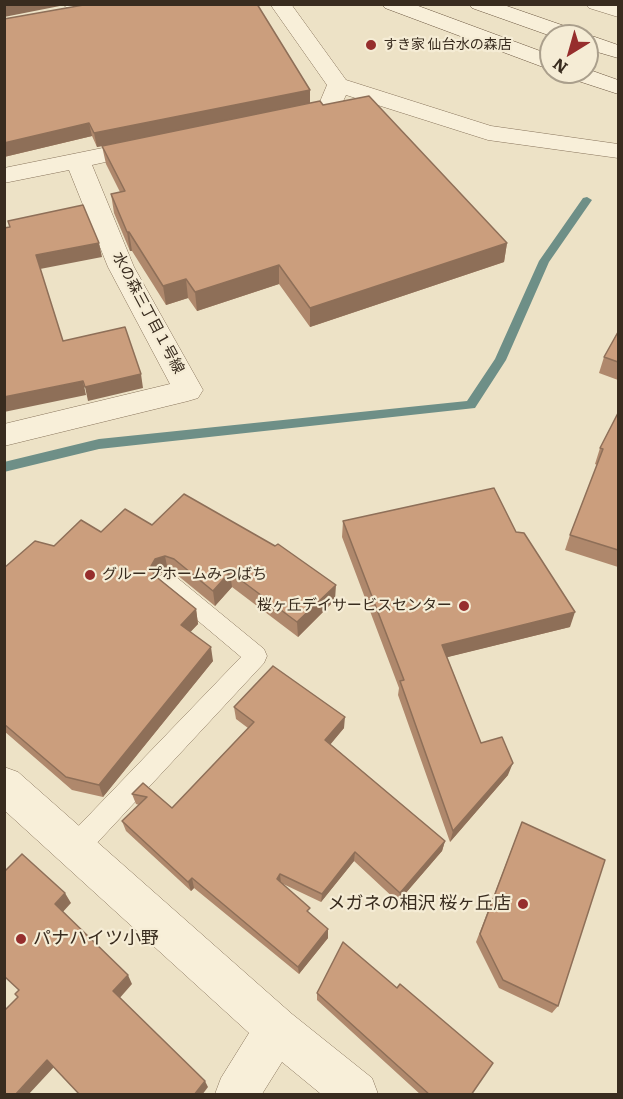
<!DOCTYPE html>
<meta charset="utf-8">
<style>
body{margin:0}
#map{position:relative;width:623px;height:1099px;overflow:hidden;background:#ede2c6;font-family:Literata,serif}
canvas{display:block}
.frame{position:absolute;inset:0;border:6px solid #392c1f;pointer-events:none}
.north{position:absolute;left:539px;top:24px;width:60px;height:60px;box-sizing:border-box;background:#f5ecd5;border:2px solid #aa9f8c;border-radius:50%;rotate:217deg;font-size:16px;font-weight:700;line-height:24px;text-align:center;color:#392c1f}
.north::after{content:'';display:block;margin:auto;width:21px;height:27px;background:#962e2d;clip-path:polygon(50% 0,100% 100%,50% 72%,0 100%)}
</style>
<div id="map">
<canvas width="623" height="1099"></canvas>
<div class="frame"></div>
<div class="north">N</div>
</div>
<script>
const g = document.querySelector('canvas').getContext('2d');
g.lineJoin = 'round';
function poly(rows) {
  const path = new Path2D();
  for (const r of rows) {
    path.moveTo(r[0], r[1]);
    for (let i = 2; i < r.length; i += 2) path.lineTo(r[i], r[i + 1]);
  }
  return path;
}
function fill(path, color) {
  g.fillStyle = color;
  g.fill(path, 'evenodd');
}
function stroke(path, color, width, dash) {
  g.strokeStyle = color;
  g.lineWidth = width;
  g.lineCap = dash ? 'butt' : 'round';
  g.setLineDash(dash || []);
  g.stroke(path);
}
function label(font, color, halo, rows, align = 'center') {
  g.font = font + ' Literata,"Noto Sans JP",serif';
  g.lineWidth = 4.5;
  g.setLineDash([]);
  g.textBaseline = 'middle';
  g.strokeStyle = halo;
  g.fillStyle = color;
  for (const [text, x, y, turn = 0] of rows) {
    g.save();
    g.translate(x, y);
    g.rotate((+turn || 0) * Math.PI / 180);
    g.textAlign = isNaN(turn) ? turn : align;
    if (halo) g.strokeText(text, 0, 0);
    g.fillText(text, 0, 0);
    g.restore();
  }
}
fill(poly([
 [587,197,592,200,549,262,506,360,475,408,99,449,4,472,4,462,99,439,467,401,495,359,539,261,583,198,587,197]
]), '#6e8f87');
const lane = poly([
 [167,573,175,576,264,649,267,656,264,663,84,857,75,860,66,857,62,848,66,839,241,657,159,588,156,582,159,576,167,573]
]);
const street = poly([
 [62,4,88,4,94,11,91,15,84,17,77,15,62,4],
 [270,4,291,4,346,80,491,126,618,144,618,158,488,140,346,95,337,114,292,124,284,122,280,117,284,112,319,104,327,85,270,4],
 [586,4,618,4,618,17,589,8,586,4],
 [147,139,155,141,159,146,155,151,92,165,134,267,203,390,198,398,188,401,4,446,4,424,170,384,108,267,69,170,4,183,4,168,147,139],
 [4,767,18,772,292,1014,372,1078,378,1094,321,1094,282,1062,262,1094,215,1094,221,1078,249,1033,4,810,4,767]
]);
const secondary = poly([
 [382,4,413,4,551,55,551,70,385,8,382,4],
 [469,4,501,4,579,31,582,36,551,36,472,8,469,4],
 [585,36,587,36,595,37,618,45,618,58,587,49,585,36],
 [587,69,618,80,618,94,566,77,563,72,587,72,587,69]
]);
stroke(lane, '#88745c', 1);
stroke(street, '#88745c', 1);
stroke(secondary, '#6a553f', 1);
fill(lane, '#f8efd9');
fill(street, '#f8efd9');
fill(secondary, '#f8efd9');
fill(poly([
 [4,19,310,90,310,103,323,105,507,243,504,262,310,327,279,284,197,311,188,298,166,305,132,251,130,251,114,213,111,194,120,192,106,164,102,146,97,147,92,136,4,157],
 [618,332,618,380,599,373,604,357],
 [618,413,618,567,565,550,570,535,597,465,595,464,600,448],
 [343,521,516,532,570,627,447,657,481,743,508,775,450,842,398,695,399,688,342,537],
 [152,525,335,600,298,637,232,587,215,606,176,574,168,571,158,574,157,577,196,609,198,624,190,632,213,661,103,797,72,790,4,731,4,568,54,546,101,532],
 [234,707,344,728,330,744,445,841,442,851,398,902,354,861,321,902,281,883,310,914,328,938,299,974,194,888,191,891,126,831,122,821,139,805,136,804,132,794,143,783,172,808,248,728,236,719],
 [522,822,558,1006,552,1013,499,988,476,942],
 [317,993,471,1095,421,1095,317,1000]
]), '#af886c');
fill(poly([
 [4,4,70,4,4,17],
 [310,90,310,103,97,147,94,133],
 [89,123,92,136,4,157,4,143],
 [127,232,129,232,132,251,130,251],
 [99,243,102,257,40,269,36,255],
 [507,243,504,262,310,327,310,308],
 [279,265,279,284,197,311,195,292],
 [186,279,188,298,166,305,163,286],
 [141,374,143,388,88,401,85,387],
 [83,381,86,395,4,412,4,397],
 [165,556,168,571,158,574,154,581,151,566,155,559],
 [230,572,232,587,215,606,213,591],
 [336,585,335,600,298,637,297,622],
 [196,609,198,624,183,640,181,625],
 [575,612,570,627,440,659,442,645],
 [211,647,213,661,103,797,99,785],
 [345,717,344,728,325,751,325,740],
 [513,763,508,775,450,842,453,831],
 [445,841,442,851,398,902,400,893],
 [355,852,354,861,321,902,322,894],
 [280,874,281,883,277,879],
 [192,878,194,888,191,891,188,882],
 [65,893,71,903,61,914,55,904],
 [328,929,328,938,299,974,298,967],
 [128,975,132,984,118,1000,113,991],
 [47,1060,54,1067,28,1095,15,1095],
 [205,1081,208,1087,202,1095,194,1095]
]), '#8e6f58');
const building = poly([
 [89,4,257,4,310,90,94,133,89,123,4,143,4,19,89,4],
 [369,96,507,243,310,308,279,265,195,292,186,279,163,286,129,232,127,232,111,194,125,191,102,146,320,101,323,105,369,96],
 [83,205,99,243,36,255,63,341,125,327,141,374,85,387,83,381,4,397,4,228,10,227,8,221,83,205],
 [618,332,618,362,604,357,618,332],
 [618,413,618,550,570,535,603,449,600,448,618,413],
 [494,488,516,532,524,533,575,612,442,645,481,743,502,737,513,763,453,831,400,681,404,680,343,521,494,488],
 [184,494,275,546,278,544,336,585,297,622,230,572,213,591,174,559,165,556,155,559,151,566,154,575,196,609,181,625,211,647,99,785,66,777,4,724,4,568,35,541,54,546,81,520,101,532,125,509,152,525,184,494],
 [273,666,345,717,325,740,445,841,400,893,355,852,322,894,280,874,277,879,310,908,307,911,328,929,298,967,192,878,188,882,122,821,147,797,132,794,143,783,172,808,254,722,234,707,273,666],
 [522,822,605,860,558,1006,503,980,480,934,522,822],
 [22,854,65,893,55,904,128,975,113,991,205,1081,194,1095,80,1095,47,1060,15,1095,4,1095,4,1011,18,997,15,994,19,990,4,976,4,872,22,854],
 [343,942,397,988,400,984,493,1063,471,1095,430,1095,317,993,343,942]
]);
fill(building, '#cb9e7d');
stroke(building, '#8e6f58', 1.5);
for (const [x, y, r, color] of [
 [371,45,6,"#962e2d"],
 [90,575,6,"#962e2d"],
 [464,606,6,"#962e2d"],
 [523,904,6,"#962e2d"],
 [21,939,6,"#962e2d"]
]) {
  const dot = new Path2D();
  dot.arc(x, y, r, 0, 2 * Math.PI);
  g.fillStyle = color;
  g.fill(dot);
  stroke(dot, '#f5ecd5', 2);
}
label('14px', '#392c1f', '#f5ecd5', [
 ["すき家 仙台水の森店",383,45]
], 'left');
label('15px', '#392c1f', '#f5ecd5', [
 ["水の森三丁目１号線",148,313,62]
]);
label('15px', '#392c1f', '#f5ecd5', [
 ["グループホームみつばち",102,575],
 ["桜ヶ丘デイサービスセンター",452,606,"right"]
], 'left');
label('18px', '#392c1f', '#f5ecd5', [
 ["メガネの相沢 桜ヶ丘店",511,904],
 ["パナハイツ小野",33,939,"left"]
], 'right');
</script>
